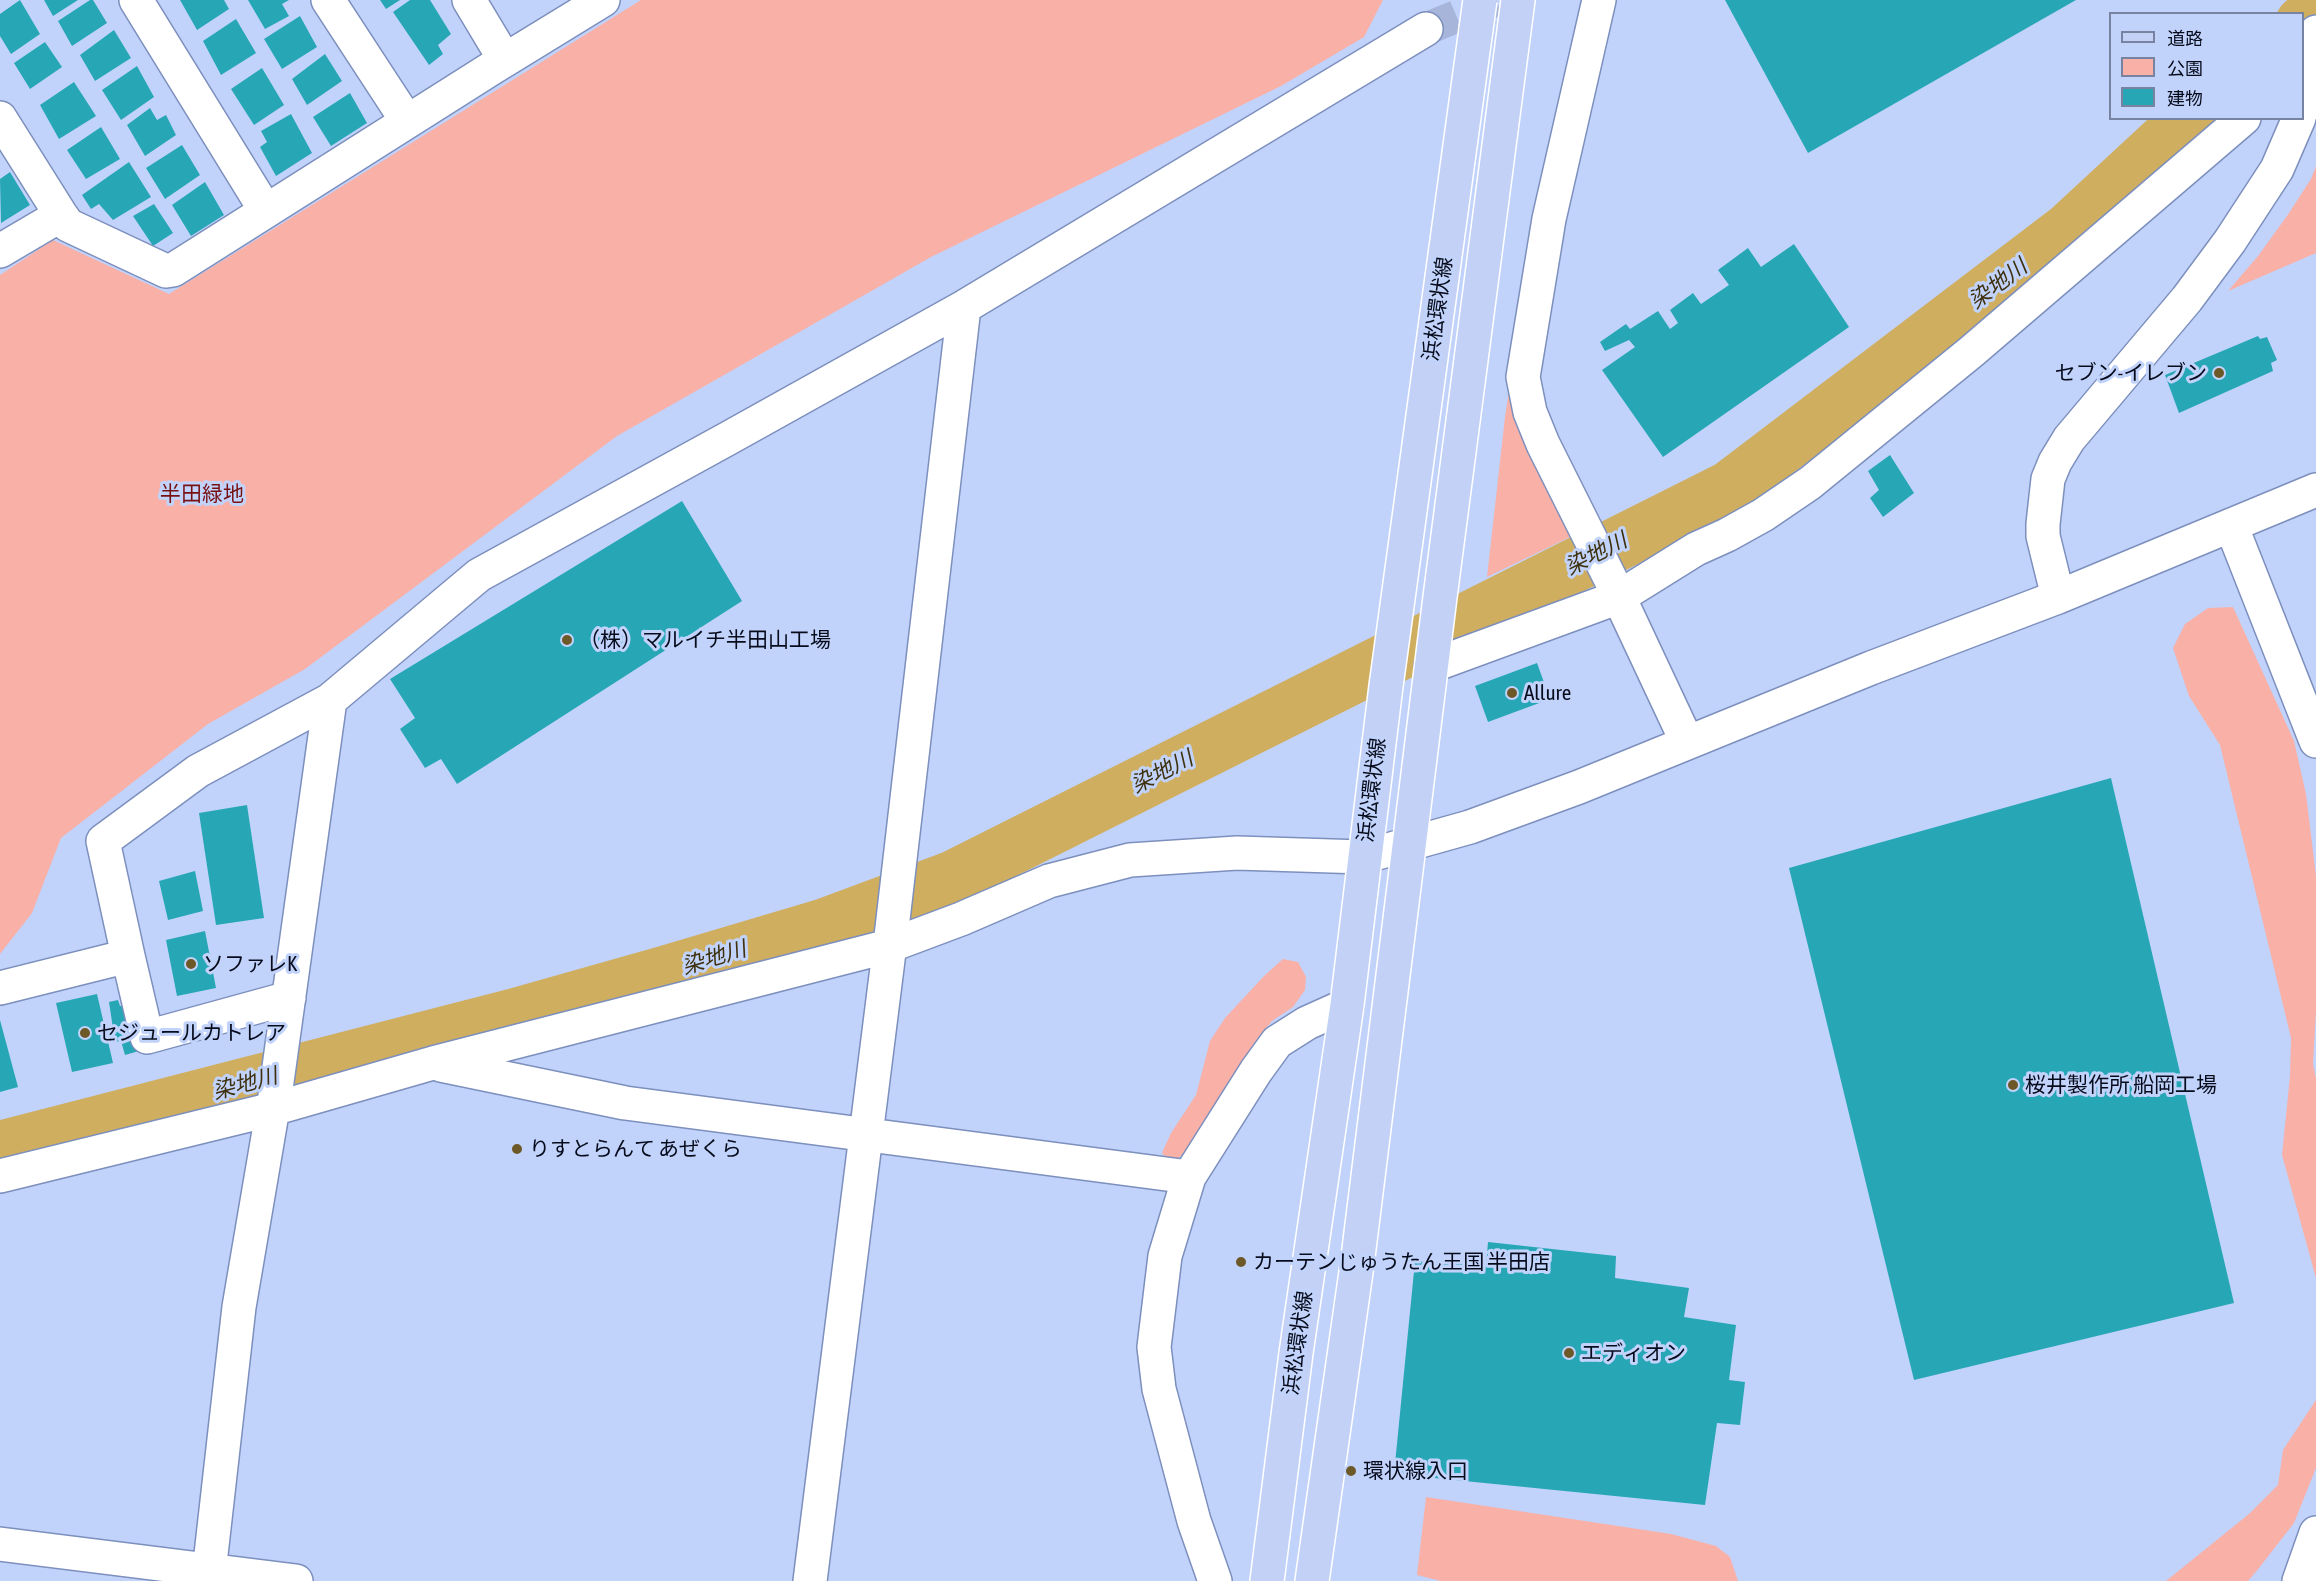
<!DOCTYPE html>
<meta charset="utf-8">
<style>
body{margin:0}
#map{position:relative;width:2316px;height:1581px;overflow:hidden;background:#c2d3fb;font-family:"Asap Condensed","Noto Sans JP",sans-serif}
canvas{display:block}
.legend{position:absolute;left:2109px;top:12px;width:195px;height:108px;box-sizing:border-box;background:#c2d3fb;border:2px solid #7783a1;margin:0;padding:8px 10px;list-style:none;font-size:18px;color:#060b1b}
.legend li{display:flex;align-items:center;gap:12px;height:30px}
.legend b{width:30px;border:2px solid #7783a1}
</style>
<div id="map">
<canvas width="2316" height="1581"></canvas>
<ul class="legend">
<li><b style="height:8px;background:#c2d1f5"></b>道路</li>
<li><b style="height:16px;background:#f8b0a7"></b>公園</li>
<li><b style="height:16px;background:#27a7b6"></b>建物</li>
</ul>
</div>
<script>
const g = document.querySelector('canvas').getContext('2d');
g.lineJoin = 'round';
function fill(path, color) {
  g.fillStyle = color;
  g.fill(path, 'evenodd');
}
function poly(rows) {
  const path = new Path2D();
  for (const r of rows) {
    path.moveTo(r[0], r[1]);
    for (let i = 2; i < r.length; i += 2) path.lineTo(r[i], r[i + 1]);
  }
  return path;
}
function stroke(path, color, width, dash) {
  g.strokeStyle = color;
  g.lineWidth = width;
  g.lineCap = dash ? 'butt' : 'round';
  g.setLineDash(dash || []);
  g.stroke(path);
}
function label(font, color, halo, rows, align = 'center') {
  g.font = font + ' "Asap Condensed","Noto Sans JP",sans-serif';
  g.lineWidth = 6;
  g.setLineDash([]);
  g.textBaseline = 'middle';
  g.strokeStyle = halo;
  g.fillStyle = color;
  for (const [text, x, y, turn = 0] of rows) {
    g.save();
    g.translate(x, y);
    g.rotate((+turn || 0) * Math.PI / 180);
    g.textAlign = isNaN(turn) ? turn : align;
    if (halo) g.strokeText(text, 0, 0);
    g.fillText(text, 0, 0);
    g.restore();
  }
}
fill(poly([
 [641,0,1383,0,1364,37,1281,86,931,257,617,436,305,669,208,724,61,838,32,913,0,954,0,275,53,240,169,294],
 [2316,166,2316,253,2228,291,2258,256,2287,216,2311,179],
 [1515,351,1576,534,1487,577,1505,417],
 [2233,607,2294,741,2306,794,2316,876,2316,1011,2313,1064,2316,1078,2316,1278,2282,1155,2290,1076,2291,1038,2220,745,2189,696,2173,648,2185,624,2208,608],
 [1283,959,1298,962,1306,977,1305,990,1293,1007,1272,1021,1254,1043,1188,1151,1174,1161,1168,1160,1162,1153,1171,1133,1196,1095,1210,1041,1225,1018,1264,976],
 [2316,1400,2316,1468,2294,1523,2259,1568,2248,1581,2166,1581,2249,1514,2278,1485,2283,1450],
 [1426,1497,1671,1534,1716,1546,1730,1557,1738,1581,1441,1581,1417,1575]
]), '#f8b0a7');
stroke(poly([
 [2302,23,2316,11],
 [0,1148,512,1016,664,973,825,925,954,877,1729,488,2068,230,2189,118]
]), '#d0ae5f', 54);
fill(poly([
 [20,0,40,34,11,54,0,36,0,14],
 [44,0,78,0,53,16],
 [90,0,93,0,107,23,72,46,58,21],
 [180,0,224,0,229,9,197,30],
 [248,0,289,0,282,4,289,16,265,29],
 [380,0,400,0,386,9],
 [410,0,430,0,451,34,438,45,443,54,429,65,393,12],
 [1725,0,2076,0,1808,153],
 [300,16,317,47,282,69,264,39],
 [236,19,256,53,221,75,203,41],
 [114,30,131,58,95,81,80,55],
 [45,42,62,67,30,89,14,63],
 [325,54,342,81,307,105,292,79],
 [137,66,154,97,121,120,102,90],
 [262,68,284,105,254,125,231,89],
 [74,82,96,116,59,139,40,105],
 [350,93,367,123,331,146,313,117],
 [150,108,157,120,166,115,176,135,145,156,127,125],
 [291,114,312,153,276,176,260,147,267,142,261,131],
 [101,127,120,159,86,179,67,150],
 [182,145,200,175,165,199,146,168],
 [129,162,151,197,113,220,99,204,91,209,82,195],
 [10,172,30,205,1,223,0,179],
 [205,182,224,215,191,236,172,205],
 [154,204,173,233,153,246,133,216],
 [1794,244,1849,327,1663,457,1602,370,1635,347,1629,340,1605,351,1600,342,1626,324,1630,329,1658,311,1670,329,1678,323,1670,310,1693,293,1701,304,1729,285,1718,270,1748,248,1761,267],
 [2258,336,2260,339,2267,337,2277,360,2271,363,2273,371,2179,413,2165,375],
 [1890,455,1914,493,1883,517,1870,498,1879,490,1868,471],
 [682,501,742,601,457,784,441,759,425,768,400,729,415,718,390,679],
 [1537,663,1550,699,1488,722,1475,686],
 [2111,778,2234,1303,1914,1380,1789,868],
 [247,805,264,918,216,925,199,813],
 [195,871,203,911,168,920,159,881],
 [205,931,216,988,177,996,166,940],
 [97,994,113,1063,72,1072,56,1003],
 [118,1000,120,1006,129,1004,139,1051,125,1055,121,1041,115,1042,109,1002],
 [0,1020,18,1087,0,1092],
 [1488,1242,1616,1256,1615,1278,1689,1288,1684,1317,1736,1325,1729,1380,1745,1382,1740,1425,1717,1423,1705,1505,1394,1474,1415,1261,1486,1266]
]), '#27a7b6');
stroke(poly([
 [1426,29,1496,0]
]), '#a6b5d9', 33, [33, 16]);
const minor = poly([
 [136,0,266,211],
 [328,0,407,121],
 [469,0,505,60],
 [1599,0,1549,219,1523,377,1530,412,1543,444,1611,580,1687,742],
 [2302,110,2316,32],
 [0,118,61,215],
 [0,251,61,215,68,225,166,271,173,270,492,68,603,0],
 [2231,525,2316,741],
 [2058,597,2316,490],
 [1431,666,1619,597,1696,549,1727,535,1763,515,1810,483,1971,352,2244,118],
 [128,956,147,1037,289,998],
 [0,988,128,956,103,841,198,771,330,700,479,575,727,439,964,307,1426,29],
 [441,1065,625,1103,1189,1177],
 [0,1176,273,1109,433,1063,889,946,961,919,1049,881,1130,860,1237,853,1363,857,1470,827,1579,787,1871,668,2058,597,2043,536,2043,524,2048,479,2055,462,2069,439,2187,299,2230,241,2277,169,2299,118],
 [0,1544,296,1581],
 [208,1581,239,1307,275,1096,330,700],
 [810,1581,892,928,964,307],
 [1215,1581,1194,1521,1159,1389,1154,1347,1165,1256,1189,1177,1256,1071,1277,1042,1307,1023,1347,1005],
 [2299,1581,2316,1533]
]);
const major = poly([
 [1267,1581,1296,1353,1347,1005,1386,686,1476,29],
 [1312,1581,1357,1265,1440,597,1518,0]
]);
stroke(minor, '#7c8fbd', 36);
stroke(major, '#fff', 36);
stroke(minor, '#fff', 33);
stroke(major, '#c2d1f5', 33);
const majorBridge = poly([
 [1476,29,1480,0]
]);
stroke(majorBridge, '#fff', 36, []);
stroke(majorBridge, '#c2d1f5', 33);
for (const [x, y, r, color] of [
 [2219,373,6,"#6d5927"],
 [567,640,6,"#6d5927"],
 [1512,693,6,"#6d5927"],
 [191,964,6,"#6d5927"],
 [85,1033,6,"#6d5927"],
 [2013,1085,6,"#6d5927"],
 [517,1149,6,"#6d5927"],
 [1241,1262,6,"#6d5927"],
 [1569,1353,6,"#6d5927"],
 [1351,1471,6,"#6d5927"]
]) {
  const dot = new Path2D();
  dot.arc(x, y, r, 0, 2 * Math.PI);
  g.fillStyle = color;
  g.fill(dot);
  stroke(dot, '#c2d3fb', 2);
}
label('21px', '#060b1b', '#c2d3fb', [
 ["浜松環状線",1438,309,-82],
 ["浜松環状線",1372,790,-83],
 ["浜松環状線",1298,1343,-82]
]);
label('21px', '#060b1b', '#c2d3fb', [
 ["セブン-イレブン",2207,373,"right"],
 ["（株）マルイチ半田山工場",579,640],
 ["Allure",1524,693],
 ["ソファレK",203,964],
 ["セジュールカトレア",97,1033],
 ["桜井製作所 船岡工場",2025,1085],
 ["りすとらんて あぜくら",529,1149],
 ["カーテンじゅうたん王国 半田店",1253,1262],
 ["エディオン",1581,1353],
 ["環状線入口",1363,1471]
], 'left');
label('21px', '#711', '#c2d3fb', [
 ["半田緑地",202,494]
]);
label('italic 22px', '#3e300c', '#c2d3fb', [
 ["染地川",1998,284,-37],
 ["染地川",1596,554,-27],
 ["染地川",1162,772,-27],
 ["染地川",714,958,-17],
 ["染地川",245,1084,-15]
]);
</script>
